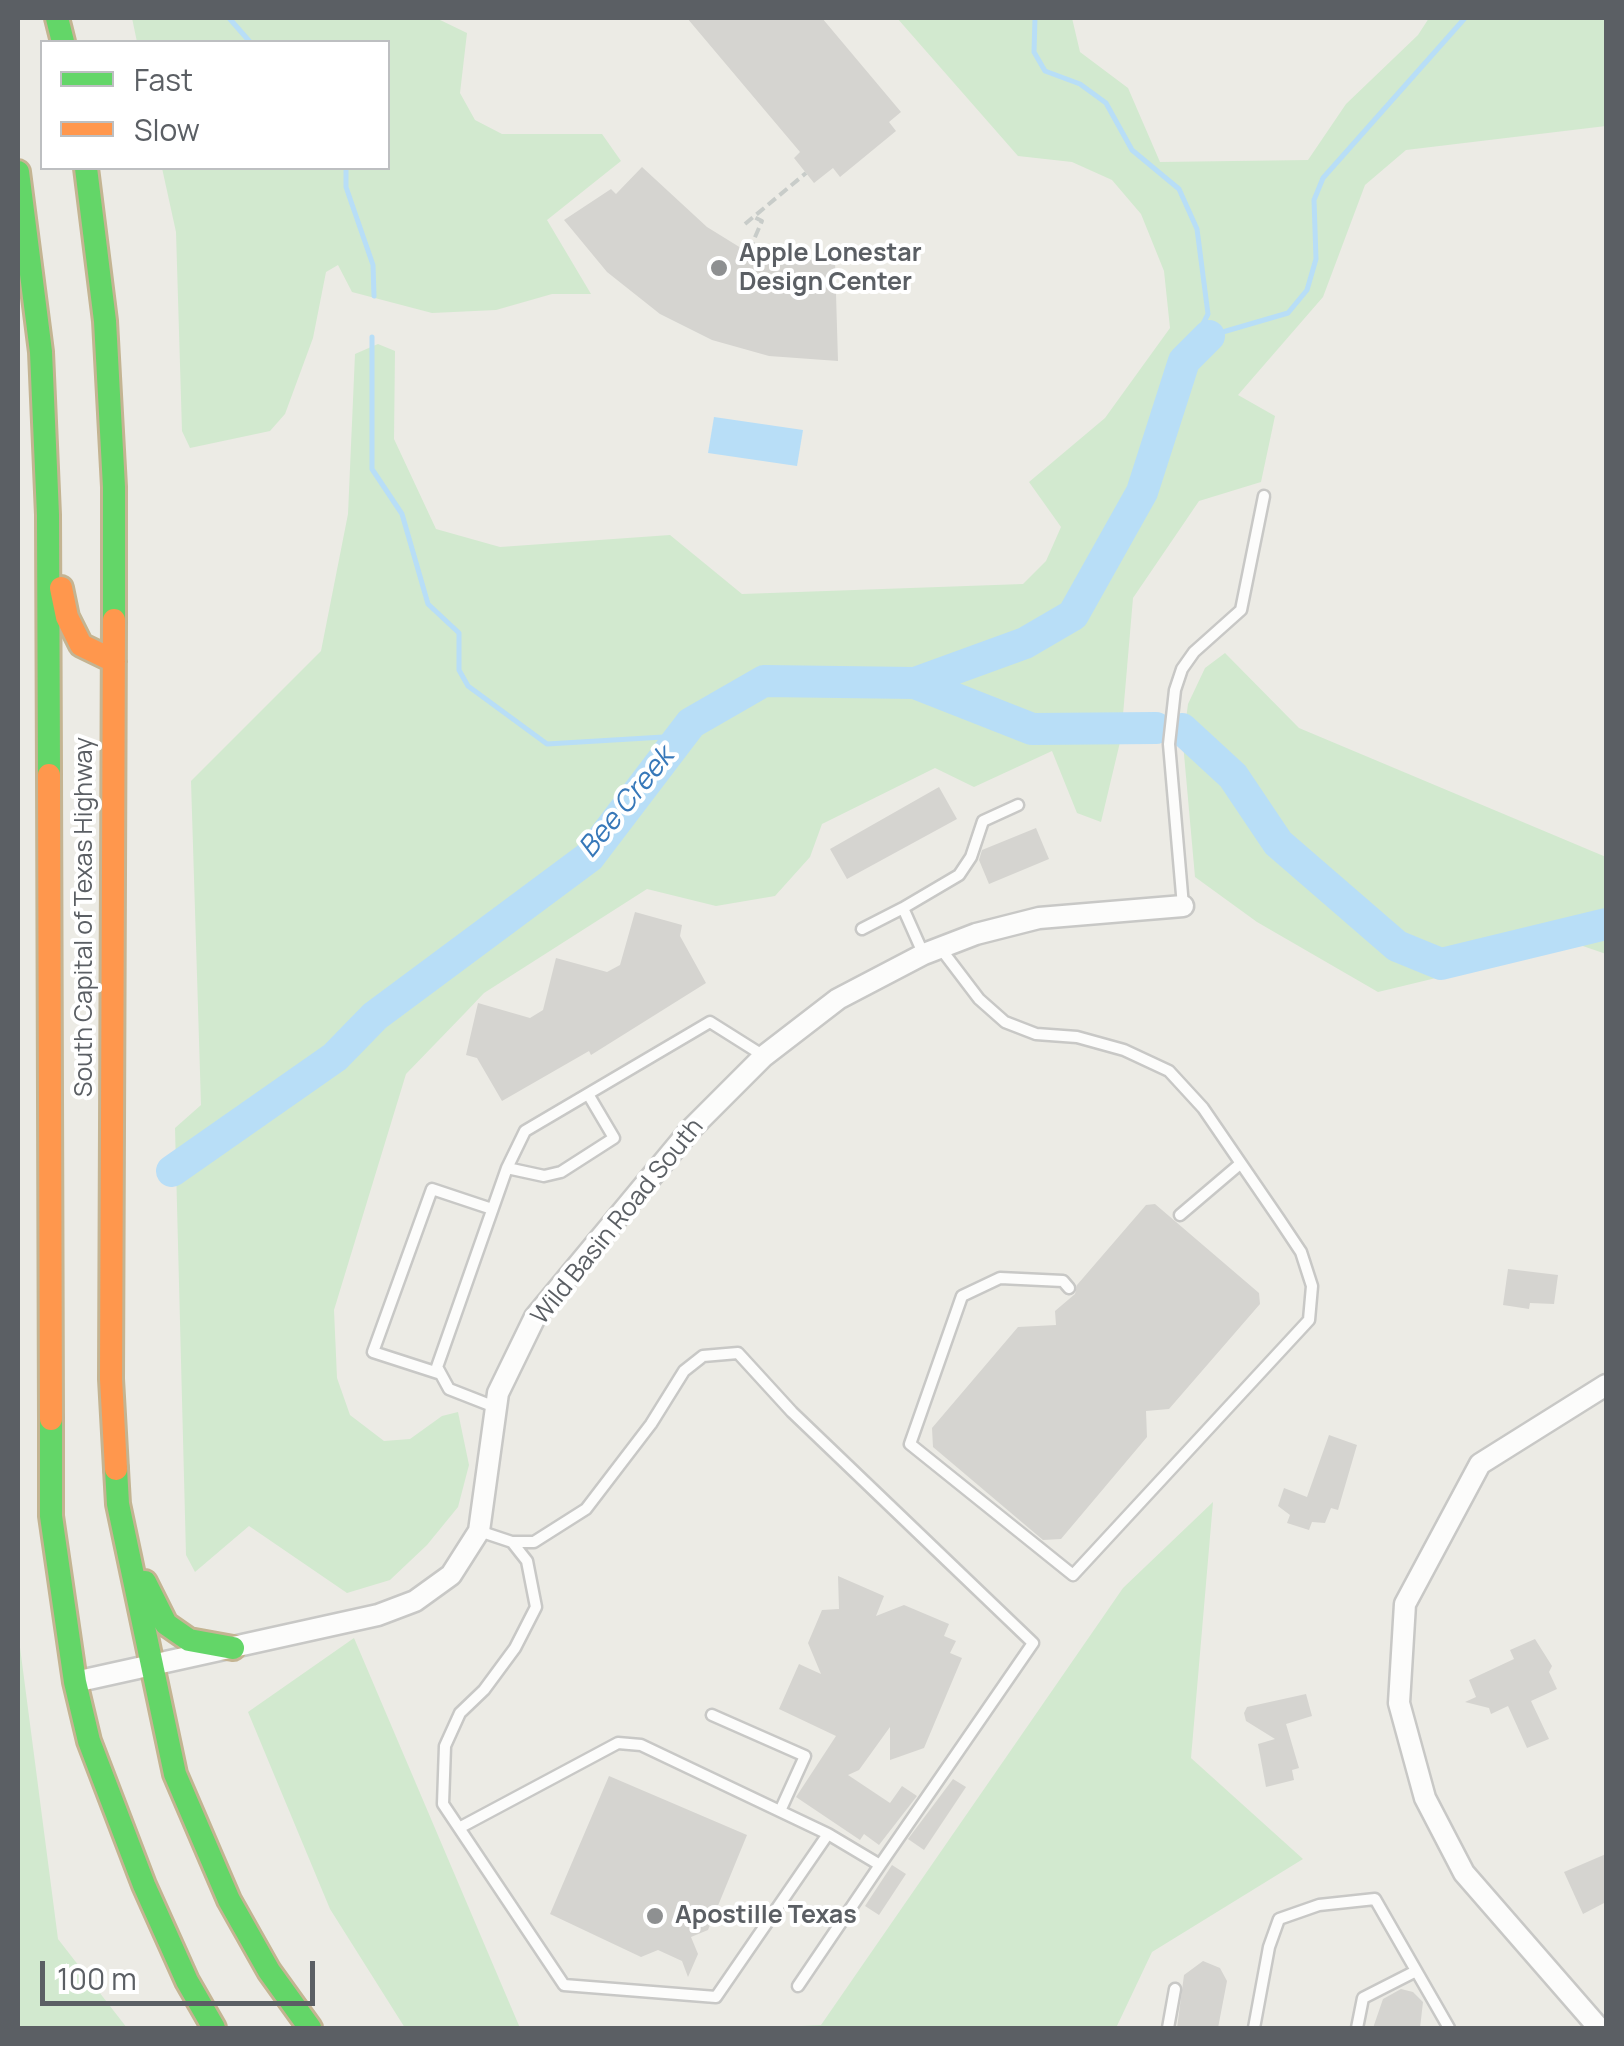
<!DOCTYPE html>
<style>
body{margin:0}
#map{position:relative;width:1624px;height:2046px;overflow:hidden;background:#ecebe5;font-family:Manrope,sans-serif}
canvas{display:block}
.frame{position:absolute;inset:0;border:20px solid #5b5f64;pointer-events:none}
.legend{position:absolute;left:40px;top:40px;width:350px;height:130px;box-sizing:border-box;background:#fff;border:2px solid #bdbfc1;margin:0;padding:12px 18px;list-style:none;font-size:30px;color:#5b5f64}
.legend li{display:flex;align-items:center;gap:20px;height:50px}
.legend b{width:50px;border:2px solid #bdbfc1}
.scale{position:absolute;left:40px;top:1961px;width:275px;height:45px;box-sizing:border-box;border:5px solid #5b5f64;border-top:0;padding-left:12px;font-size:30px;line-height:35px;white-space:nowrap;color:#5b5f64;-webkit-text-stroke:8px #fff;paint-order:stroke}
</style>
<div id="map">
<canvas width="1624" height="2046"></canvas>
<div class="frame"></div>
<ul class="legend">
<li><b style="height:12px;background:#63d668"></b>Fast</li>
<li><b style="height:12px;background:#ff974d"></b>Slow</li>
</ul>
<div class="scale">100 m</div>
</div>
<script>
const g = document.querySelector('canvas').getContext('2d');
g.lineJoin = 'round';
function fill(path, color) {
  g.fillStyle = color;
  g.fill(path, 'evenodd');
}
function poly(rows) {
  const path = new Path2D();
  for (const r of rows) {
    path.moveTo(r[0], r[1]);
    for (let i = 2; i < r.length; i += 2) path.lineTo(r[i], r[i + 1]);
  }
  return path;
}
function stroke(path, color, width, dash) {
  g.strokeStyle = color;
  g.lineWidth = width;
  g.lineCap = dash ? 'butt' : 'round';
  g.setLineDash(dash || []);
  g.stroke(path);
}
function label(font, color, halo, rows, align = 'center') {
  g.font = font + ' Manrope,sans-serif';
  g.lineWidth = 8;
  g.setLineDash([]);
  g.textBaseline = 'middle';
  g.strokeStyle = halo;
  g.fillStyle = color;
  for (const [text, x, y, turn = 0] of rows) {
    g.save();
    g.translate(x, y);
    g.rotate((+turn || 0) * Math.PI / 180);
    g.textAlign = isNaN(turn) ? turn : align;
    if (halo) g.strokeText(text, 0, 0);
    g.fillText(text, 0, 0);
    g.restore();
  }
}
fill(poly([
 [132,18,436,18,467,33,460,93,475,120,502,134,602,134,621,161,547,220,591,294,552,294,496,310,432,313,352,292,338,265,326,272,313,338,285,414,270,431,190,448,182,431,176,232,162,168,388,168,388,42,137,42],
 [897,18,1072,18,1080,52,1128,88,1160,162,1308,160,1346,104,1418,35,1429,18,1606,18,1606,126,1406,150,1365,185,1323,297,1238,395,1275,416,1261,482,1199,501,1133,598,1121,738,1101,822,1077,813,1052,751,974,787,935,768,822,824,810,857,775,896,716,906,647,889,484,993,465,1013,406,1074,334,1310,337,1378,350,1415,384,1441,410,1439,442,1416,458,1412,469,1465,458,1507,427,1545,390,1580,347,1593,249,1526,195,1572,186,1555,175,1128,201,1105,191,781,321,651,348,514,355,354,378,344,395,351,394,439,436,529,500,547,670,535,742,594,1023,584,1046,561,1061,527,1029,482,1105,418,1170,328,1164,271,1141,214,1112,180,1072,162,1018,156],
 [1225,653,1299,728,1606,857,1606,954,1577,944,1378,992,1257,922,1195,877,1183,743,1188,704,1205,668],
 [1213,1502,1191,1758,1303,1859,1152,1952,1116,2028,762,2028,821,2025,1123,1588],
 [18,1632,58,1939,127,2028,18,2028],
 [354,1638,520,2028,405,2028,330,1909,248,1712]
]), '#d2e9cf');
fill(poly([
 [714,417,803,430,797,466,708,453]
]), '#b8def7');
stroke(poly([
 [229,18,250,42],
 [1035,18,1034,52,1045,71,1080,84,1106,103,1132,150,1179,189,1197,229,1208,314,1184,361],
 [346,168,346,187,373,265,374,296],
 [1209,336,1288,313,1307,290,1316,259,1314,200,1323,178,1465,18],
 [372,337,372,469,402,514,428,604,459,633,459,670,468,686,547,744,680,736]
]), '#b8def7', 5);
stroke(poly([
 [915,683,1025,643,1073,615,1142,492,1184,361,1209,336],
 [1182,729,1233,776,1278,843,1397,946,1441,964,1606,924],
 [172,1171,335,1057,375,1016,589,857,691,723,764,681,915,683,1032,729,1156,728]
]), '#b8def7', 32);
fill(poly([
 [687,18,822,18,901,112,889,122,896,131,840,177,833,168,814,183,794,158,800,152],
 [642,167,707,227,741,248,786,260,835,260,838,361,769,356,712,340,660,314,607,272,564,220,611,189,616,194],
 [939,787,957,819,847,879,830,849],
 [1036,828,1049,859,989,884,979,860,982,850],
 [635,912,682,925,680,936,706,983,591,1055,589,1051,502,1101,477,1058,466,1055,478,1003,530,1018,543,1010,556,958,607,972,620,965],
 [1155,1204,1259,1293,1260,1304,1169,1409,1146,1411,1147,1437,1061,1539,1043,1540,933,1447,932,1428,1018,1327,1056,1325,1055,1311,1075,1294,1077,1285,1146,1205],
 [1508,1269,1558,1275,1554,1304,1530,1303,1529,1309,1503,1305],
 [1329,1435,1357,1445,1338,1510,1331,1508,1325,1523,1312,1522,1309,1530,1287,1523,1290,1515,1278,1506,1284,1488,1307,1497],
 [838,1576,884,1596,876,1616,904,1605,949,1624,944,1636,956,1641,950,1653,962,1658,924,1748,890,1760,890,1727,859,1770,848,1775,890,1803,902,1786,917,1796,879,1845,864,1834,860,1840,796,1797,836,1736,779,1709,799,1664,821,1674,808,1643,822,1610,839,1609],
 [1535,1639,1552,1666,1549,1672,1557,1689,1531,1701,1549,1739,1527,1748,1508,1706,1491,1714,1489,1708,1465,1702,1476,1697,1469,1680,1514,1659,1510,1650],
 [1306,1694,1312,1716,1286,1724,1299,1768,1292,1770,1294,1780,1266,1787,1258,1744,1275,1739,1246,1721,1244,1713,1247,1707],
 [609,1776,747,1835,708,1930,691,1937,698,1954,688,1977,682,1961,658,1950,641,1957,550,1914],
 [953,1779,966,1787,924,1850,908,1839],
 [1606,1854,1606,1902,1583,1914,1564,1872],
 [892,1865,906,1874,879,1915,865,1906],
 [1203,1961,1220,1968,1227,1981,1218,2028,1177,2028,1184,1975],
 [1401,1989,1413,1992,1423,2002,1420,2028,1373,2028,1383,1999]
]), '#d5d4d0');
const lane = poly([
 [1183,906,1169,744,1175,690,1182,669,1194,652,1241,610,1264,496],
 [903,908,959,875,971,857,983,821,1018,805],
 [862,929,903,908,923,953],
 [941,949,979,999,1005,1022,1036,1034,1077,1037,1124,1050,1169,1071,1203,1108,1279,1219,1301,1252,1312,1286,1309,1320,1073,1575,910,1444,962,1296,1000,1278,1063,1281,1069,1288],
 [507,1168,544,1176,561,1172,614,1138,588,1094],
 [1180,1215,1240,1164],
 [438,1373,373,1352,432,1189,492,1209],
 [495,1407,449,1389,437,1367,507,1168,525,1131,710,1022,764,1056],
 [479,1531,512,1542,527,1561,536,1607,515,1648,484,1690,460,1713,445,1746,443,1804,564,1985,716,1997,828,1834,880,1865,1033,1643,792,1412,738,1353,703,1356,684,1371,651,1424,586,1509,534,1542,512,1542],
 [712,1715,805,1756,780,1811],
 [459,1828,618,1743,641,1745,828,1834],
 [798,1986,880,1865],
 [1168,2028,1175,1989],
 [1254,2028,1269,1947,1279,1919,1319,1905,1375,1899,1449,2028],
 [1357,2028,1363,1998,1416,1971]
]);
const street = poly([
 [75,1682,378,1615,415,1601,451,1575,479,1531,498,1393,535,1317,691,1129,764,1056,838,999,924,954,976,934,1039,918,1183,906],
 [1599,2028,1464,1873,1425,1798,1399,1703,1405,1604,1480,1464,1606,1385]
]);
const fast = poly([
 [57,18,63,42],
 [86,168,105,321,114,487,114,620],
 [18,172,41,352,48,515,49,775],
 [51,1419,51,1516,75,1682,89,1741,144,1885,187,1981,214,2028],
 [116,1469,118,1504,175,1774,229,1900,269,1971,310,2028],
 [145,1582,166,1624,189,1640,233,1648]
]);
const slow = poly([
 [61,588,67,617,81,645,114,661],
 [114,620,111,1379,116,1469],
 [49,775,51,1419]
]);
stroke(lane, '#c8c8c6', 15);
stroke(street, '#c8c8c6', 25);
stroke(fast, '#c4b492', 28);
stroke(slow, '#c4b492', 28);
stroke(poly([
 [745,224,806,173],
 [749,251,762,221,754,217]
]), '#c8ccc9', 4, [10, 5]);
stroke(lane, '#fcfcfb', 10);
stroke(street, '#fcfcfb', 20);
stroke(fast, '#63d668', 22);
stroke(slow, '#ff974d', 22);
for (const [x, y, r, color] of [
 [719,268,10,"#8e9091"],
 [655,1916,10,"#8e9091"]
]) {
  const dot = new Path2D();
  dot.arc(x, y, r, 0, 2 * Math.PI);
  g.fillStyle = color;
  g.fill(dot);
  stroke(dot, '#fff', 4);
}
label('bold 25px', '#5b5f64', '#fff', [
 ["Apple Lonestar",739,254],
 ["Design Center",739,283],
 ["Apostille Texas",675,1916]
], 'left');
label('25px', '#5b5f64', '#fff', [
 ["South Capital of Texas Highway",85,917,-90],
 ["Wild Basin Road South",618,1222,-51]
]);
label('italic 28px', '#3778b9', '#fff', [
 ["Bee Creek",627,803,-51]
]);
</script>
